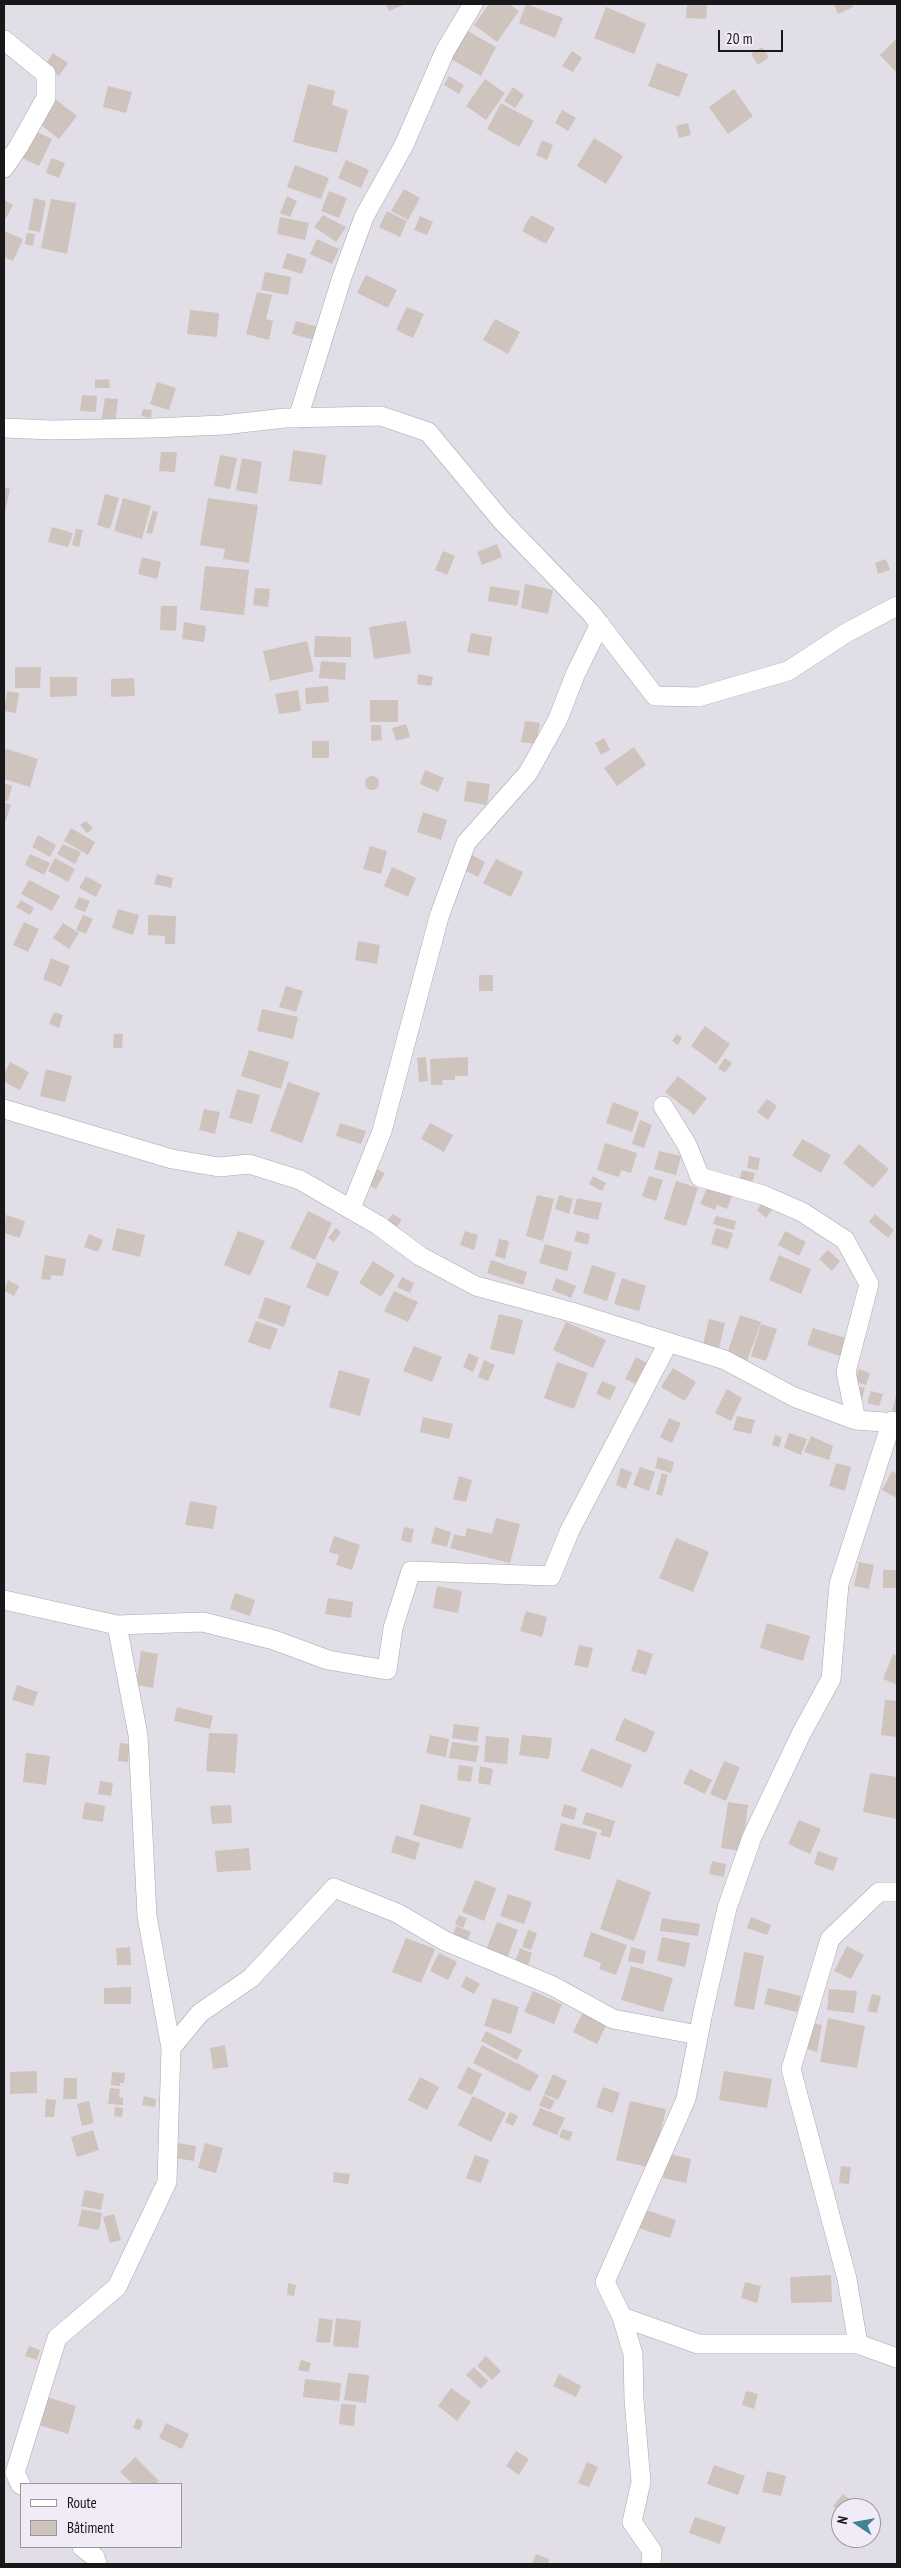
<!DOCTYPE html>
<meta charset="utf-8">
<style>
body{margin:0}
#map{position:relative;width:901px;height:2568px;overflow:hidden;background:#e2dee8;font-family:"PT Sans Narrow",sans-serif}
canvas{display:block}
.frame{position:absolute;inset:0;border:5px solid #18171a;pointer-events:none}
.legend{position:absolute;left:20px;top:2483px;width:162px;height:65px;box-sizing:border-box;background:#f0ebf6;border:1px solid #9a969e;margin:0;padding:6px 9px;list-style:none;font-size:15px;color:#18171a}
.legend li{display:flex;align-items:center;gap:10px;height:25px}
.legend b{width:25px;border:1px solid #9a969e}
.north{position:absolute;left:831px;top:2498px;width:50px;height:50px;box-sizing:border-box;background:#f0ebf6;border:1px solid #9a969e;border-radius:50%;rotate:282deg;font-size:14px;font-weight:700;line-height:20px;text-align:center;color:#18171a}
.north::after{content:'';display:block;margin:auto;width:18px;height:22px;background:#408592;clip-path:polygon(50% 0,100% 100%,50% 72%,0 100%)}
.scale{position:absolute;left:718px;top:30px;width:65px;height:22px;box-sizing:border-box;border:2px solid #18171a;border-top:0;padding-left:6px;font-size:15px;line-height:18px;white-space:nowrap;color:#18171a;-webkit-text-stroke:4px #f0ebf6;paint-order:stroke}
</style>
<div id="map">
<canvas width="901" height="2568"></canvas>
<div class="frame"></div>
<ul class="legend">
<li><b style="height:6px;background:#fff"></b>Route</li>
<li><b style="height:14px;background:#cec3bd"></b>Bâtiment</li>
</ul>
<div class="north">N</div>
<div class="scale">20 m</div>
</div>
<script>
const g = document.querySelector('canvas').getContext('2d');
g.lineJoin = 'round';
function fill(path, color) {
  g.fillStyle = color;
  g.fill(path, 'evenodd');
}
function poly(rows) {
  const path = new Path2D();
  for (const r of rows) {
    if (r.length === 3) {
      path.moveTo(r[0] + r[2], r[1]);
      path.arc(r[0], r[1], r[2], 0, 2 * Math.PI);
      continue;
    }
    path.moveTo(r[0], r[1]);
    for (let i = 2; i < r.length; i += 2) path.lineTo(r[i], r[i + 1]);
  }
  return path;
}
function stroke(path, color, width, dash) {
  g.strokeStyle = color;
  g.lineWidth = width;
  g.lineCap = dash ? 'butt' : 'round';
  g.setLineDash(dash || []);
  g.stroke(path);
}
fill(poly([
 [386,4,406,4,389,11],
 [489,4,509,4,519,11,497,42,474,25],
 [526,4,563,18,555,38,519,23],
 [687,4,707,4,706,19,686,18],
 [834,4,852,4,853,7,838,14],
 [606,7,646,24,634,54,594,38],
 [466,30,496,47,481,76,451,59],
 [897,38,897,73,880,55],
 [762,47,769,57,758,65,751,54],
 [572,51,582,58,573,72,562,66],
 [53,53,68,63,59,76,44,67],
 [657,63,688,74,679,97,648,86],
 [449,76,464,85,459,94,444,85],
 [485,79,505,93,486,120,466,106],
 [308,84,335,91,332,105,348,110,337,153,293,142],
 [108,86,132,92,126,113,103,107],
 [513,87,524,95,515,108,504,101],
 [734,89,753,116,728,134,709,107],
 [54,98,77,116,59,139,36,121],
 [501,103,534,121,519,147,487,129],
 [562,110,576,118,568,131,555,123],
 [688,123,691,135,679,138,676,126],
 [33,130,52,139,39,166,20,157],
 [594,138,623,156,606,184,577,166],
 [542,140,553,145,547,160,536,155],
 [51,158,65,163,59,178,46,173],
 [346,160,369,170,361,188,338,178],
 [295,165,329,178,321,199,287,187],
 [404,189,420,198,408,220,391,211],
 [329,191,347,198,339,218,321,211],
 [287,196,297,201,290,217,280,213],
 [34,198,46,201,40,232,28,230],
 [51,199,76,203,67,254,41,248],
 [4,200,13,205,4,222],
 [387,211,407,221,400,237,379,227],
 [323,215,346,227,336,242,314,227],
 [531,215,555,228,546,244,522,231],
 [420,216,433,222,427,235,414,230],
 [280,217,309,223,305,240,277,234],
 [4,231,23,239,13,261,4,257],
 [27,233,35,234,33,246,25,244],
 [317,239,339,249,332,264,310,254],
 [287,253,307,259,302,274,282,268],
 [265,272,291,277,288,295,261,290],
 [366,275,397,290,388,308,357,293],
 [257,292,272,295,266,319,273,321,269,340,246,334],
 [407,307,424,314,413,338,396,330],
 [190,310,219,313,217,337,187,334],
 [495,319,520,332,508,354,483,340],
 [296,321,318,327,314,340,292,334],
 [109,379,110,388,95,388,95,380],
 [157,382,176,388,169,410,150,404],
 [82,395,97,396,96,412,80,411],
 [105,398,118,399,115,424,101,422],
 [143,409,152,410,151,418,141,416],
 [293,450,326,455,322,485,289,481],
 [161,452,177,452,175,472,159,471],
 [220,455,237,458,230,489,214,486],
 [242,458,262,462,257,494,236,490],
 [4,487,10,489,5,512,4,512],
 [105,494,119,498,110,529,97,525],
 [123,498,151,506,142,539,114,531],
 [208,498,258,505,249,563,223,559,225,549,200,545],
 [153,510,158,512,152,534,146,533],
 [52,527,73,533,68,547,48,542],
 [76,529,83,530,79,547,72,545],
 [497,544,502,557,482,565,477,552],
 [443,551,455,556,447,575,435,570],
 [142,557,161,562,157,579,138,574],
 [886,559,890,570,878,574,875,563],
 [205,566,249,570,244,615,200,610],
 [525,584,553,590,548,614,521,608],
 [490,586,520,591,517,606,488,601],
 [255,588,270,589,268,607,253,605],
 [161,606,177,606,176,631,160,630],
 [406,621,411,653,374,659,369,627],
 [184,622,206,626,204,642,182,639],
 [471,633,492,637,489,656,467,652],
 [315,636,351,637,351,657,314,657],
 [307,641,314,671,270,681,263,651],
 [321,661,346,663,345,680,319,678],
 [15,667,41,667,40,688,15,688],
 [418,674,433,677,431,686,417,684],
 [50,677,77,677,77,696,50,697],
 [134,678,135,696,111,697,111,679],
 [328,686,329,702,306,704,305,688],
 [298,690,301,711,279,714,275,694],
 [7,691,19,693,16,713,4,711],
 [370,700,398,700,398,722,370,722],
 [525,721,540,723,536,744,521,742],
 [406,724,410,737,396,741,392,728],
 [371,725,381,725,382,740,371,741],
 [604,738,610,750,601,755,595,743],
 [312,741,329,741,329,758,312,758],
 [634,747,646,765,617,786,604,768],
 [4,748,38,759,30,787,4,779],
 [425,770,444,778,438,792,420,784],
 [372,783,7],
 [467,781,490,784,487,805,464,801],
 [4,783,12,786,8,801,4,800],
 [4,803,11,805,4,826],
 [423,812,447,820,441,840,417,832],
 [86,821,93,828,87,833,80,825],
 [71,828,95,842,88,855,64,841],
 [38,835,56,845,50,857,32,847],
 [63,844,81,852,75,864,57,854],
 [370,846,387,851,381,874,363,869],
 [468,853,485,862,478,877,460,868],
 [30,854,50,863,44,875,25,865],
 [55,858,75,869,68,882,48,871],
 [496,859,523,872,511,897,483,883],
 [392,867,416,878,408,897,384,886],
 [157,874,173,878,171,888,154,884],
 [86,876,102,885,96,897,79,888],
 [29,880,60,896,52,911,21,894],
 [79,897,90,901,85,912,74,908],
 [21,900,34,908,30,915,16,907],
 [118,909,139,915,133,935,112,928],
 [83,915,93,919,86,934,76,930],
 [148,915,176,916,175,944,165,944,165,936,148,935],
 [24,922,39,929,28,952,13,945],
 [63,923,79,933,69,949,53,938],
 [358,941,380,945,377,964,355,960],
 [51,958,70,966,61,987,43,979],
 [479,975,493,975,493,991,479,991],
 [286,986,303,991,296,1012,279,1007],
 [262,1009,298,1017,293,1039,257,1031],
 [54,1012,63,1015,59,1028,49,1024],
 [705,1026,730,1044,716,1064,691,1046],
 [114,1034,123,1034,122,1048,113,1048],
 [677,1034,682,1038,678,1045,672,1041],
 [249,1050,289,1062,281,1089,241,1076],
 [426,1057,428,1081,419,1082,417,1058],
 [468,1057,468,1076,455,1076,455,1080,442,1080,443,1085,431,1085,430,1059],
 [725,1058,732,1063,725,1073,718,1068],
 [10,1062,29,1072,20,1090,4,1082,4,1074],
 [46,1069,72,1076,65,1102,40,1096],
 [678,1076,707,1098,694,1115,665,1092],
 [288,1082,320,1093,302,1143,270,1131],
 [237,1089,260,1095,252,1124,229,1118],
 [767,1099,777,1106,768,1120,757,1112],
 [613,1102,639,1112,632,1132,606,1123],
 [204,1109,220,1112,215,1134,199,1130],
 [640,1120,652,1125,644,1148,632,1144],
 [340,1123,366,1131,361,1144,336,1136],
 [430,1123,453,1135,444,1152,421,1139],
 [802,1139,831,1155,821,1173,792,1156],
 [605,1143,637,1153,631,1173,621,1170,619,1177,597,1170],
 [859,1144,889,1169,873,1188,843,1163],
 [659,1151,681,1156,676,1175,654,1169],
 [749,1156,760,1158,758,1170,747,1168],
 [374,1168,385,1173,376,1189,366,1184],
 [742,1170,755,1173,752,1184,739,1181],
 [593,1176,606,1183,602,1191,589,1184],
 [649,1176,663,1180,656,1201,642,1196],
 [676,1181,698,1188,686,1226,664,1219],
 [709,1183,733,1194,727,1209,717,1205,715,1210,700,1204],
 [537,1195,554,1199,543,1241,526,1236],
 [559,1195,573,1199,569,1214,555,1209],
 [577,1198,602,1203,598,1220,573,1214],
 [762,1203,772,1210,766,1218,757,1210],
 [308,1211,332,1223,315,1260,290,1248],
 [393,1214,402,1220,394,1230,385,1223],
 [875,1214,894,1230,888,1238,869,1222],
 [6,1215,25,1221,20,1238,4,1233],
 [716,1216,736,1221,734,1230,713,1224],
 [117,1228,145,1235,140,1257,112,1250],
 [336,1228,341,1232,334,1242,328,1238],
 [716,1228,733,1233,728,1249,711,1244],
 [238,1231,265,1241,250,1276,224,1265],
 [465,1231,478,1235,474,1250,460,1245],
 [577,1231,590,1234,588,1245,574,1241],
 [785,1231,806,1242,799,1256,778,1245],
 [89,1234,103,1240,98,1252,84,1247],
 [499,1239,509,1241,505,1259,495,1256],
 [545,1244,572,1252,567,1271,539,1263],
 [828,1250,840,1261,832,1271,819,1259],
 [45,1255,66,1259,63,1276,52,1275,50,1280,41,1279],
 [779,1255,811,1269,801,1294,769,1280],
 [491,1260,527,1272,523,1285,487,1273],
 [373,1261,395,1275,381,1297,359,1283],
 [317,1262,339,1272,328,1297,306,1287],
 [592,1265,616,1273,607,1301,583,1293],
 [402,1277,414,1283,410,1293,397,1287],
 [556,1278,576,1286,571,1298,552,1290],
 [622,1278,646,1286,639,1311,614,1304],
 [8,1280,19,1286,14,1296,4,1291],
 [394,1291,418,1302,408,1322,384,1311],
 [265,1297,291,1306,284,1327,258,1318],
 [499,1314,523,1320,514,1355,490,1349],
 [740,1315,761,1322,747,1361,727,1354],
 [709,1319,725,1323,719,1348,703,1344],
 [256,1321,278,1329,270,1350,248,1342],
 [566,1322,606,1340,593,1368,553,1350],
 [761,1324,777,1329,766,1361,751,1356],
 [813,1328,852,1340,846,1358,807,1345],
 [414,1346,442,1357,432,1382,403,1371],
 [469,1353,479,1358,473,1372,463,1367],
 [636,1357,651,1365,640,1386,625,1379],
 [484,1360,495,1365,488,1381,478,1377],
 [557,1362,588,1373,574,1409,544,1398],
 [673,1368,696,1382,685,1401,661,1387],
 [859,1369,870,1373,866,1385,855,1382],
 [339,1370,370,1379,360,1416,329,1407],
 [602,1381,616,1387,610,1400,596,1394],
 [854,1385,865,1388,861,1403],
 [727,1389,742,1398,731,1421,715,1413],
 [871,1391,883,1394,879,1406,867,1403],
 [897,1392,897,1413,892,1411],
 [737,1416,755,1420,751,1434,733,1430],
 [423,1417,453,1424,449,1439,420,1432],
 [669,1418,681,1423,672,1443,660,1437],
 [789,1433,807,1439,801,1455,784,1448],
 [775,1435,782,1437,779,1447,772,1445],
 [811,1436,833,1446,829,1460,804,1452],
 [658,1457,674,1462,671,1473,655,1468],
 [836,1463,851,1467,845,1491,829,1486],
 [640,1467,655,1472,649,1491,633,1485],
 [621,1468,632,1472,626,1489,616,1485],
 [892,1471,897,1474,897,1498,882,1490],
 [662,1473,668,1475,662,1496,656,1494],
 [459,1476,472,1480,466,1502,453,1499],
 [190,1501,217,1506,213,1529,185,1525],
 [496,1518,520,1524,510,1563,450,1548,454,1534,465,1537,467,1528,492,1534],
 [404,1527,414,1529,411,1543,401,1540],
 [435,1527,451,1532,447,1547,431,1543],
 [334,1536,360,1545,352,1570,336,1565,339,1555,329,1552],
 [676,1538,709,1552,693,1592,659,1578],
 [859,1562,874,1565,869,1589,854,1586],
 [883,1570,897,1570,897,1588,883,1588],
 [437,1586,462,1591,458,1613,433,1608],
 [235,1593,255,1600,250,1616,230,1609],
 [328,1598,353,1602,351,1618,325,1614],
 [526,1611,547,1617,542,1637,520,1631],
 [767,1623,810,1636,803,1661,760,1648],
 [579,1645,593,1648,588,1668,574,1665],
 [638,1649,653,1654,646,1675,631,1671],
 [141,1651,158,1654,153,1688,136,1685],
 [893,1654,897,1656,897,1685,883,1679],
 [17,1685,38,1692,33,1706,12,1700],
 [885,1700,897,1701,897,1737,881,1735],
 [177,1707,213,1716,210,1729,174,1721],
 [624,1718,655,1732,646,1753,615,1740],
 [454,1724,479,1727,477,1742,452,1738],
 [209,1733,238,1734,235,1773,206,1771],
 [430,1735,449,1739,446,1757,426,1753],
 [522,1735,552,1738,549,1759,519,1755],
 [486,1736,509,1738,507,1764,484,1762],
 [452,1742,479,1746,476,1762,449,1758],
 [120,1743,130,1744,128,1762,118,1761],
 [591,1748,632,1765,622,1788,581,1771],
 [26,1753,50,1756,46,1785,23,1782],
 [724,1761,740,1767,726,1801,710,1794],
 [459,1765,473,1767,471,1782,457,1780],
 [480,1766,493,1769,490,1785,478,1783],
 [690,1769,712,1780,705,1794,683,1783],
 [870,1773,897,1777,897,1819,863,1812],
 [100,1781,113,1783,111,1796,98,1794],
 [85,1802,105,1806,103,1822,82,1819],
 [728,1802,748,1805,742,1851,721,1848],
 [421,1804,471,1818,462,1849,413,1835],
 [564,1804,577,1808,574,1820,561,1816],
 [231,1805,232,1823,212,1824,210,1806],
 [586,1812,615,1821,610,1838,600,1835,602,1830,582,1824],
 [799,1820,821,1829,810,1854,788,1844],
 [561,1823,597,1832,590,1860,554,1850],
 [396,1835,420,1843,415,1860,391,1852],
 [249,1848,251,1870,217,1872,215,1851],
 [818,1851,838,1858,833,1871,814,1864],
 [712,1861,726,1864,724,1877,709,1874],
 [617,1879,651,1892,634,1941,600,1929],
 [475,1880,496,1888,484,1921,462,1912],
 [508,1894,532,1902,524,1924,500,1916],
 [459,1915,467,1918,463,1928,455,1924],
 [751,1917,771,1925,767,1935,747,1928],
 [662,1918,700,1924,698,1936,660,1931],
 [497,1922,518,1930,507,1958,486,1950],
 [456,1926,471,1932,467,1941,453,1935],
 [528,1930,537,1933,531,1950,522,1947],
 [591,1932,627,1945,616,1975,599,1969,601,1963,583,1956],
 [662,1937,690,1943,685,1967,657,1961],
 [406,1938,435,1949,421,1983,392,1972],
 [847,1946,864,1955,851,1979,834,1971],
 [130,1947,131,1965,117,1965,116,1948],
 [631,1947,646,1951,643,1964,628,1961],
 [520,1948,532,1953,528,1966,515,1961],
 [744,1952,764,1956,754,2010,734,2006],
 [439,1953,457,1962,448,1980,430,1971],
 [631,1966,673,1978,663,2012,621,2000],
 [466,1976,480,1984,474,1994,461,1987],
 [131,1987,131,2004,104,2004,104,1988],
 [768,1988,801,1996,797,2012,764,2004],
 [829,1989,857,1991,854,2013,827,2010],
 [533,1991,562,2004,554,2024,524,2012],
 [872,1994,881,1996,877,2013,867,2011],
 [493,1998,519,2007,511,2034,484,2026],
 [584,2010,608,2022,597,2044,573,2032],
 [828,2018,865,2026,857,2068,820,2062],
 [812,2023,822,2025,817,2052,807,2049],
 [486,2031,522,2050,517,2060,481,2041],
 [225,2045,228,2067,213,2069,210,2048],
 [482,2045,539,2075,530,2092,473,2063],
 [468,2067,482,2074,472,2095,457,2088],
 [37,2071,37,2093,10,2094,10,2072],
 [724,2071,772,2079,767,2108,719,2100],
 [112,2072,125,2073,124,2083,120,2083,120,2086,111,2085],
 [553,2074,567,2081,558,2100,544,2094],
 [420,2077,439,2087,427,2110,408,2100],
 [64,2078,77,2078,77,2099,63,2099],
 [603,2087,620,2093,613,2113,596,2107],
 [110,2088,120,2089,119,2097,123,2098,123,2105,108,2104],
 [544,2095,555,2101,550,2110,539,2105],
 [144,2096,156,2099,155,2107,142,2105],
 [473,2096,506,2113,491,2142,458,2125],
 [46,2099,56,2100,54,2117,45,2117],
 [89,2101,94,2123,82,2126,77,2104],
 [630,2101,666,2109,652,2168,616,2160],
 [115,2107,123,2108,122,2117,114,2116],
 [540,2108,565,2118,557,2135,532,2125],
 [510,2112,518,2116,513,2126,505,2122],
 [562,2129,573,2132,569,2141,559,2137],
 [93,2130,99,2150,77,2157,71,2137],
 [177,2143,196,2146,194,2161,176,2158],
 [205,2143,223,2148,216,2173,198,2168],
 [669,2154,691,2159,686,2183,663,2178],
 [475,2155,489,2160,481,2183,466,2178],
 [841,2166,851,2167,849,2184,839,2183],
 [334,2172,350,2174,348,2184,333,2182],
 [85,2190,104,2194,101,2210,81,2206],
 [82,2209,102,2213,99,2230,78,2226],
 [643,2209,676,2220,670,2238,638,2228],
 [114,2214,121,2240,110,2243,103,2217],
 [831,2275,832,2302,791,2303,790,2277],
 [745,2282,761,2286,757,2303,741,2298],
 [288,2283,296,2285,294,2296,287,2295],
 [319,2318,333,2320,330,2343,316,2342],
 [336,2318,361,2321,358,2348,333,2346],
 [29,2346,40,2350,37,2360,25,2356],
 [486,2356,501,2371,492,2380,477,2366],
 [301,2360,311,2363,309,2372,298,2370],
 [474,2367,488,2381,481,2389,466,2375],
 [348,2373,369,2375,366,2403,344,2400],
 [559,2374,581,2386,576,2397,553,2386],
 [305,2379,341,2383,339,2401,303,2397],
 [451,2388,471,2402,457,2421,438,2406],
 [746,2391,758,2394,754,2409,742,2405],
 [47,2397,76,2406,68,2434,39,2425],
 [341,2404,356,2405,354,2426,339,2424],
 [137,2418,143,2421,140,2430,133,2428],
 [166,2423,189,2434,182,2449,159,2438],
 [516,2451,529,2459,519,2475,506,2466],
 [135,2457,159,2481,155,2484,133,2484,120,2472],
 [587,2462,598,2467,589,2487,578,2483],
 [714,2465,745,2476,738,2495,707,2484],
 [767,2471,786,2476,781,2496,762,2492],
 [843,2494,855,2503,852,2508,841,2508,841,2512,833,2506],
 [695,2517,726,2527,720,2544,689,2533],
 [536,2554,549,2559,548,2564,532,2564]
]), '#cec3bd');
const street = poly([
 [4,40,46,74,46,98,19,146,4,168],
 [298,418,342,277,364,217,404,145,445,51,473,4],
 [4,428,52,430,153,428,223,425,285,418,381,416,428,432,502,521,591,613,655,696,698,697,788,671,846,633,897,606],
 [663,1106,687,1145,700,1177,763,1195,802,1212,845,1240,869,1284,846,1372,856,1420],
 [4,1109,172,1159,219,1167,249,1164,300,1180,378,1225,420,1256,476,1286,575,1313,725,1360,794,1397,856,1420,897,1423],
 [351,1208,382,1131,439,917,466,843,528,773,558,719,575,675,600,624],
 [4,1600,117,1625,138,1735,147,1916,171,2048,167,2182,117,2287,57,2338,15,2473,21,2485],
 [117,1625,203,1622,274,1640,328,1660,387,1670,393,1628,411,1571,551,1576,570,1530,668,1343],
 [171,2048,200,2013,251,1978,334,1888,397,1913,445,1941,553,1986,613,2019,698,2035],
 [622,2317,698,2344,858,2344,897,2358],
 [858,2344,847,2279,791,2069,830,1939,879,1892,897,1892],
 [82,2547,95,2557,97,2564],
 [651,2564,652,2551,632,2522,641,2482,634,2400,633,2354,622,2317,605,2282,686,2099,703,2012,727,1908,752,1837,801,1734,831,1679,839,1584,892,1421]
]);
stroke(street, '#aaa6b0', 20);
stroke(street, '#fff', 19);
</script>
